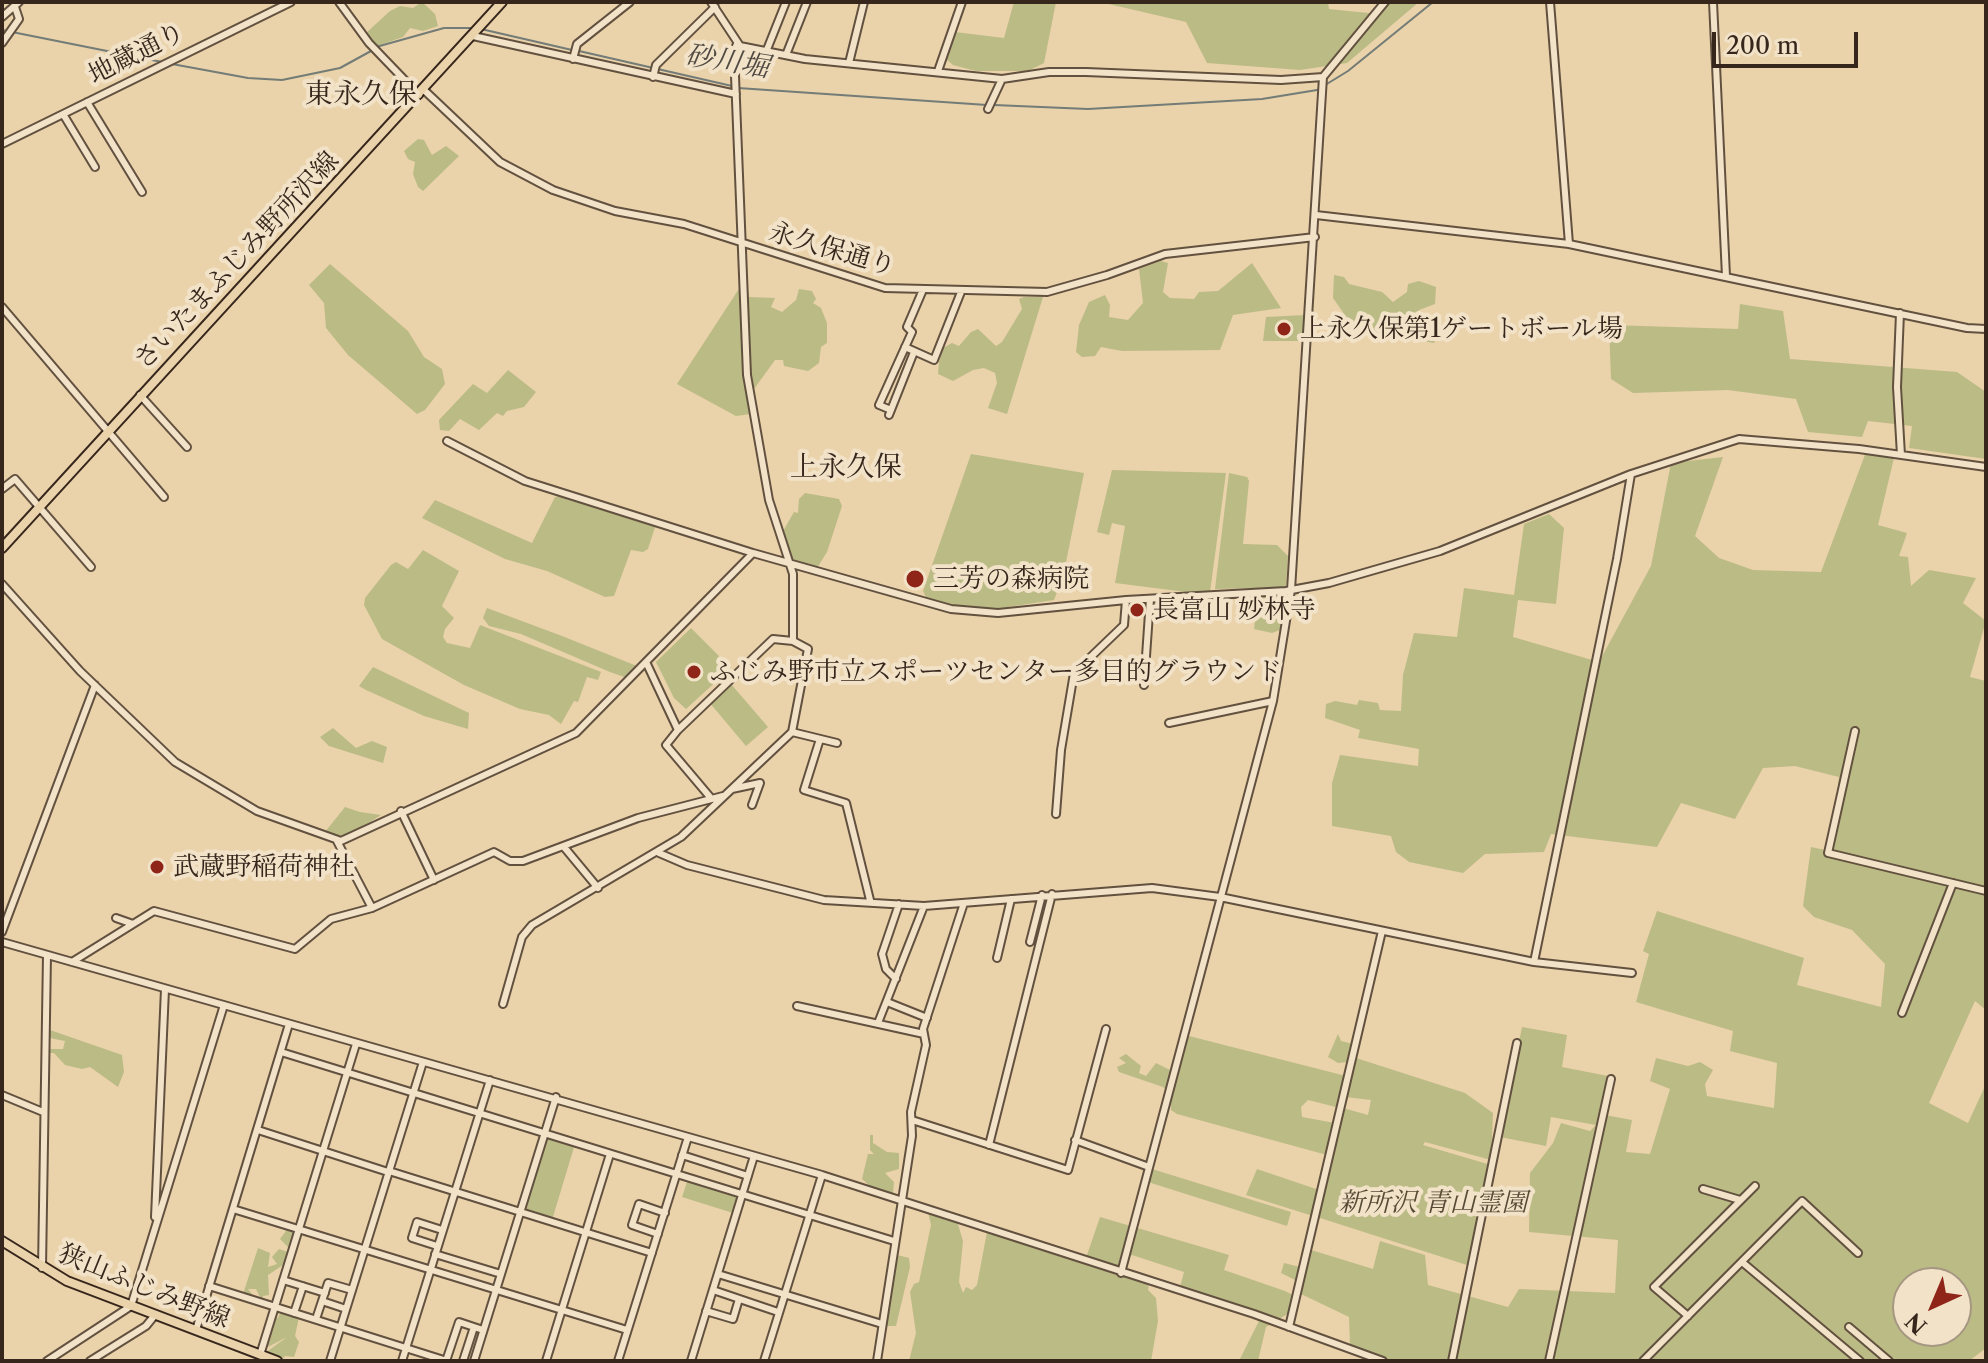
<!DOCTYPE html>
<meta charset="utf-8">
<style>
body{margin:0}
#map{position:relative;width:1988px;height:1363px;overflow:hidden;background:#ead2aa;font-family:"Libre Caslon Text",serif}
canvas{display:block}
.frame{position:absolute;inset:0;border:4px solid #36261c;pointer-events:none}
.north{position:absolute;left:1892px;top:1267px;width:80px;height:80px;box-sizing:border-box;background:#f1e2c8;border:2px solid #a69783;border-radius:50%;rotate:224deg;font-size:22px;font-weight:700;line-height:32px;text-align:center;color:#36261c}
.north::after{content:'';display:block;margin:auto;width:28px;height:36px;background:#8f2418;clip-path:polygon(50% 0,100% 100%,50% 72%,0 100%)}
.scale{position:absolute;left:1712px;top:32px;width:146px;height:36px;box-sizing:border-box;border:4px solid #36261c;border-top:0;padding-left:10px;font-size:24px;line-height:28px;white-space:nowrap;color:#36261c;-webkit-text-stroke:6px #f1e2c8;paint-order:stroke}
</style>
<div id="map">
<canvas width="1988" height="1363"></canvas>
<div class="frame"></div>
<div class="north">N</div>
<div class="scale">200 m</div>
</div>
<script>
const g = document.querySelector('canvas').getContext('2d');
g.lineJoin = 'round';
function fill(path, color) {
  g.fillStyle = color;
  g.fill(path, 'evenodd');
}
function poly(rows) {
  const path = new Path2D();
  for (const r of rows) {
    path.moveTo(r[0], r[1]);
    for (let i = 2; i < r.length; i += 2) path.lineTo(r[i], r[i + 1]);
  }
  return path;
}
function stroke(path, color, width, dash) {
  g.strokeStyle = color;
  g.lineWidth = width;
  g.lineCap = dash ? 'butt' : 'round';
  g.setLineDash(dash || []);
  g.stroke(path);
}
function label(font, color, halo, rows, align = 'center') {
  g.font = font + ' "Libre Caslon Text","Noto Serif JP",serif';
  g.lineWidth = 8;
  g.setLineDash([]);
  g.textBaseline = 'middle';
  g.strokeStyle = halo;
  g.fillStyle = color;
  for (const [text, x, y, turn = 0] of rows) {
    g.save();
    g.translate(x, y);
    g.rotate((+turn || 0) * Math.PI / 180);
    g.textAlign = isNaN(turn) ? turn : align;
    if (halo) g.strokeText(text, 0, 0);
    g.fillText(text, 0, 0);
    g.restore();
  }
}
fill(poly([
 [422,2,435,14,438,26,423,31,410,28,403,37,377,46,365,34,390,11,400,6,413,8],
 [1014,2,1056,2,1044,63,1028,71,976,71,953,65,946,59,955,32,1004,38],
 [1100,2,1328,2,1329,9,1378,14,1389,2,1419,2,1347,63,1300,70,1207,63,1186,22],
 [418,139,424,140,432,155,446,146,459,156,423,191,418,187,413,174,415,162,408,159,404,151],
 [1161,261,1168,263,1163,292,1170,298,1194,299,1199,292,1218,291,1252,263,1281,308,1233,315,1220,350,1122,351,1101,347,1095,356,1082,357,1076,352,1079,325,1089,302,1105,295,1110,305,1109,317,1128,320,1143,303,1139,269],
 [330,264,408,331,424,357,442,369,445,384,425,410,417,414,348,355,326,328,324,303,309,285],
 [1334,275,1344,277,1349,284,1382,292,1393,302,1407,292,1408,284,1419,281,1436,287,1435,304,1419,310,1415,317,1436,338,1434,343,1364,330,1347,318,1333,298],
 [746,278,749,297,775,298,771,307,782,312,796,300,799,289,812,291,816,299,813,303,821,308,827,323,827,343,821,347,819,363,808,371,784,366,783,360,775,360,749,396,751,414,736,416,677,384],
 [1024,297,1043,297,1007,414,988,408,997,383,995,373,984,368,973,370,953,381,938,374,939,362,943,348,952,343,959,346,971,332,978,329,996,346,1002,342,1022,309,1019,299],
 [1740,304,1783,311,1790,359,1957,372,1986,392,1986,459,1909,448,1912,426,1868,421,1862,437,1808,432,1796,399,1728,390,1633,393,1611,379,1609,325,1738,329],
 [1305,315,1304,341,1263,341,1266,317],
 [508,370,536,392,524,407,507,411,503,416,497,413,479,430,460,419,449,431,440,430,439,420,473,384,487,393],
 [1866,452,1894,458,1878,525,1907,533,1899,556,1908,557,1911,586,1929,570,1976,578,1963,603,1986,621,1970,677,1986,681,1986,1010,1975,1001,1929,1103,1968,1123,1986,1084,1986,1348,1969,1361,1391,1361,1350,1345,1349,1317,1299,1293,1301,1283,1281,1273,1284,1263,1300,1267,1308,1249,1373,1269,1380,1241,1425,1255,1428,1285,1508,1307,1519,1289,1615,1293,1618,1240,1529,1232,1530,1173,1553,1143,1561,1123,1590,1131,1596,1125,1551,1117,1546,1146,1500,1137,1522,1027,1567,1035,1562,1067,1608,1076,1597,1123,1605,1115,1632,1120,1626,1152,1650,1154,1670,1089,1650,1081,1656,1058,1688,1066,1700,1062,1713,1070,1705,1084,1707,1096,1774,1108,1777,1063,1730,1051,1733,1031,1636,1002,1649,954,1643,951,1657,911,1804,958,1797,985,1881,1007,1885,964,1852,930,1814,917,1803,906,1811,847,1830,851,1839,777,1795,766,1763,768,1735,819,1681,803,1657,847,1551,834,1544,852,1485,854,1463,873,1409,862,1396,852,1391,836,1332,826,1332,783,1340,755,1418,766,1419,749,1358,738,1360,730,1325,718,1326,704,1335,701,1357,705,1359,700,1378,703,1380,710,1401,711,1403,675,1414,633,1457,637,1464,588,1514,595,1524,524,1549,514,1564,528,1556,604,1518,600,1513,637,1599,662,1651,566,1671,463,1723,457,1695,536,1719,558,1753,570,1821,572],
 [1908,1283,1956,1283,1956,1331,1908,1331],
 [971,454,1084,473,1063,577,1054,600,976,612,926,597,923,591],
 [1112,470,1226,473,1210,592,1186,592,1115,583,1125,526,1112,523,1109,535,1097,532],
 [1229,473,1247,477,1249,481,1243,544,1277,545,1288,556,1284,614,1280,630,1272,633,1254,629,1259,588,1215,589],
 [805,493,839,499,842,506,827,552,817,568,792,561,782,533,794,512,798,513,799,499],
 [561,496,655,527,648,549,643,552,631,550,614,596,605,597,547,571,505,559,422,518,435,500,532,543,555,497],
 [423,550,459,571,442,606,454,618,445,629,443,637,447,643,470,648,480,625,601,672,598,680,587,677,578,702,574,701,561,724,549,715,520,709,464,685,382,639,364,605,365,598,391,565,396,562,408,569],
 [487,608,562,636,637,666,627,678,610,672,521,634,489,626,483,618],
 [691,628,731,668,686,709,674,698,656,662],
 [373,667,469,713,468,729,424,716,366,690,359,686],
 [731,684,768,727,746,746,709,702],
 [333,728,356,748,372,741,387,747,383,763,329,746,320,737],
 [345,807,360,812,381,815,344,839,328,835,325,832],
 [50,1030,122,1055,124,1072,118,1087,90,1067,82,1069,65,1065,54,1053,47,1053,50,1049,63,1049,65,1041,50,1038],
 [1338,1034,1341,1041,1353,1044,1356,1058,1465,1093,1493,1113,1491,1160,1425,1142,1423,1145,1491,1165,1470,1266,1317,1217,1327,1155,1177,1114,1171,1110,1171,1094,1163,1087,1119,1072,1117,1067,1126,1063,1119,1058,1126,1054,1141,1066,1139,1073,1146,1076,1156,1063,1172,1071,1185,1035,1346,1076,1340,1108,1308,1100,1301,1107,1302,1117,1335,1123,1343,1108,1368,1115,1371,1100,1345,1097,1351,1068,1348,1062,1338,1063,1328,1057],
 [870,1135,873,1135,873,1143,887,1152,899,1153,899,1169,885,1173,894,1182,893,1193,872,1188,862,1179,868,1154,874,1154,870,1150],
 [545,1136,575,1144,552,1220,522,1210],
 [1152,1169,1291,1212,1287,1226,1148,1182],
 [1257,1169,1319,1190,1313,1216,1246,1195],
 [687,1182,738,1198,733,1213,682,1197],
 [928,1212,957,1221,963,1241,959,1282,963,1293,966,1287,972,1290,977,1285,987,1232,1067,1258,1086,1258,1100,1217,1229,1255,1224,1270,1285,1291,1293,1295,1294,1300,1289,1313,1266,1327,1258,1361,1239,1361,1262,1315,1180,1287,1184,1272,1132,1255,1114,1273,1149,1283,1148,1290,1156,1298,1158,1321,1151,1361,909,1361,916,1333,910,1292,914,1284,919,1282,931,1225],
 [283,1228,296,1230,286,1263,268,1275,269,1295,263,1296,262,1301,256,1289,248,1289,256,1299,243,1294,258,1248,270,1253,268,1267,277,1264,272,1257,279,1249,288,1252,290,1249,280,1239,286,1231],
 [897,1255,909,1258,910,1267,896,1326,887,1326,893,1258],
 [281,1311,299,1317,295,1336,299,1342,294,1357,285,1356,282,1360,265,1353,287,1337,264,1349,273,1317,278,1318]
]), '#bbbb85');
stroke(poly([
 [481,29,572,50],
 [2,30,162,62],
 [376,47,444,28,475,28],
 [579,51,732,86],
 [172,64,248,78,282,80,340,68,371,51],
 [738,88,987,105],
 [994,105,1088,109,1262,99,1317,90,1348,71,1433,2]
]), '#737c77', 2);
const minor = poly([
 [339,2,369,43,419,95],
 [711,2,740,46,805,59,1002,79,1049,72,1086,72,1281,80,1323,77],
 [1550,2,1569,244],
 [1713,2,1726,276],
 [2,17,19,2],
 [473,36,736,94],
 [2,43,19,19,15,7],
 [766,52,786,2],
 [786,55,807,2],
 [573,59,577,44,630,2],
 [849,63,864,2],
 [938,71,962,2],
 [653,77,656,65,715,7],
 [424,90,500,162,553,190,615,211,684,224,885,288,1047,292,1107,275,1165,254,1315,237],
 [87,102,142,192],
 [988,109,1002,79],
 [63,114,95,167],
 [2,144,291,2],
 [1316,215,1569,244,1967,328,1986,329],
 [2,307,164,497],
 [1900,313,1897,387,1901,455],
 [905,347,934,360,961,292],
 [140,395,187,447],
 [891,410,879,405,912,332,907,327,922,292],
 [889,415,914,352],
 [447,441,525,481,753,553],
 [2,489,15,479,91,567],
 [2,584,80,671,175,762,257,811,341,841,576,733,753,553,951,609,998,613,1126,600,1286,591,1329,583,1440,551,1631,474,1739,439,1859,449,1986,467],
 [646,662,678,730,666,745,710,797],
 [1144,685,1150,599],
 [1169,723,1273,701],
 [678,730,773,639,793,641],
 [1855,731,1828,853,1986,891],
 [792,732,837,743],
 [820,739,804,790,846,803,870,900],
 [732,789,760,783,752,805],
 [401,811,434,880],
 [1056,814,1061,750,1074,673,1124,625,1126,600],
 [337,841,372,908],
 [564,847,598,888],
 [659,853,687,865,824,900,924,906,1152,888,1220,897,1534,962,1632,973],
 [116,918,133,924],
 [2,932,95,685],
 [2,942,822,1175,1254,1314,1383,1361],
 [1030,942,1042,895],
 [997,958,1011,899],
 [72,962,154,911,295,949,331,919,372,908,494,852,510,861,523,861,638,818,723,796],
 [1534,962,1617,559,1631,474],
 [896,979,886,969,882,954,899,904],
 [887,1002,927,1018],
 [503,1004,522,937,532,925,681,837,792,732,808,649,793,641,793,574,769,500,747,375,734,51,737,44],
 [797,1006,924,1034],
 [1902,1013,1953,883],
 [878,1023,924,906],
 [281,1052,894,1241],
 [2,1095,43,1112],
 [912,1120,1068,1170,1106,1029],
 [258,1130,388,1172],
 [1075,1140,1149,1167],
 [989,1145,1052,894],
 [682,1155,748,1176],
 [389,1171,652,1253],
 [1703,1189,1740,1200],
 [233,1209,627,1330],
 [155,1217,165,989],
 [658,1234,632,1225,639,1204,665,1213],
 [437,1246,412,1238,417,1222,442,1230],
 [435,1254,501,1274],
 [1742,1262,1860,1361],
 [42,1268,47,955],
 [1121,1273,1273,701,1291,590,1323,77,1385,2],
 [718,1274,882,1324],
 [283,1280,325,1293],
 [209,1286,447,1361],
 [713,1290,778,1312],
 [322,1301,346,1309],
 [706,1311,733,1319,739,1299],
 [294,1313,303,1286],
 [1688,1316,1654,1287,1755,1186],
 [316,1319,328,1283,352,1290],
 [1289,1327,1382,931],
 [1849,1327,1889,1361],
 [196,1330,289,1024],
 [260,1355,356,1044],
 [47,1361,131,1306,224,1005],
 [90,1361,146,1326,155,1315],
 [330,1361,423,1062],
 [402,1361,490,1080],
 [446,1361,459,1322,483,1330],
 [463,1361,474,1327],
 [474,1361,556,1097],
 [546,1361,610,1154],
 [618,1361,688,1137],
 [691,1361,754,1156],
 [764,1361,822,1175],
 [877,1361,912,1136,911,1112,926,1045,923,1029,964,903],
 [1452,1361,1517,1043],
 [1549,1361,1611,1079],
 [1643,1361,1802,1201,1858,1253]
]);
const major = poly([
 [2,548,502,2],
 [2,1241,67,1281,277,1361]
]);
stroke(minor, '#635140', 10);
stroke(major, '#36261c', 12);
stroke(minor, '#f1e2c8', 6);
stroke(major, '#ead2aa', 8);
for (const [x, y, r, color] of [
 [1284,329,8,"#8f2418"],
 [915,579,10,"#8f2418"],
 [1137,610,8,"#8f2418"],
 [694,672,8,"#8f2418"],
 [157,867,8,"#8f2418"]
]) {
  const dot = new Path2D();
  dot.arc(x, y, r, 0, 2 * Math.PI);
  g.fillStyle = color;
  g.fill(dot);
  stroke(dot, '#f1e2c8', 3);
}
label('26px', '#36261c', '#f1e2c8', [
 ["地蔵通り",137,54,-27],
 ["永久保通り",832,250,16],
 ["さいたまふじみ野所沢線",237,261,-47],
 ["狭山ふじみ野線",144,1287,22]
]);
label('26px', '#36261c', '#f1e2c8', [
 ["上永久保第1ゲートボール場",1300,329],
 ["三芳の森病院",933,579],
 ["長富山 妙林寺",1153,610],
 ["ふじみ野市⽴スポーツセンター多⽬的グラウンド",710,672],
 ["武蔵野稲荷神社",173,867]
], 'left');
label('italic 26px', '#574b36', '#f1e2c8', [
 ["新所沢 青山霊園",1433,1203]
]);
label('italic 28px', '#504a42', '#f1e2c8', [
 ["砂川堀",727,62,9]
]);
label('28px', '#36261c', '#f1e2c8', [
 ["東永久保",361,95],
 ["上永久保",846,468]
]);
</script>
